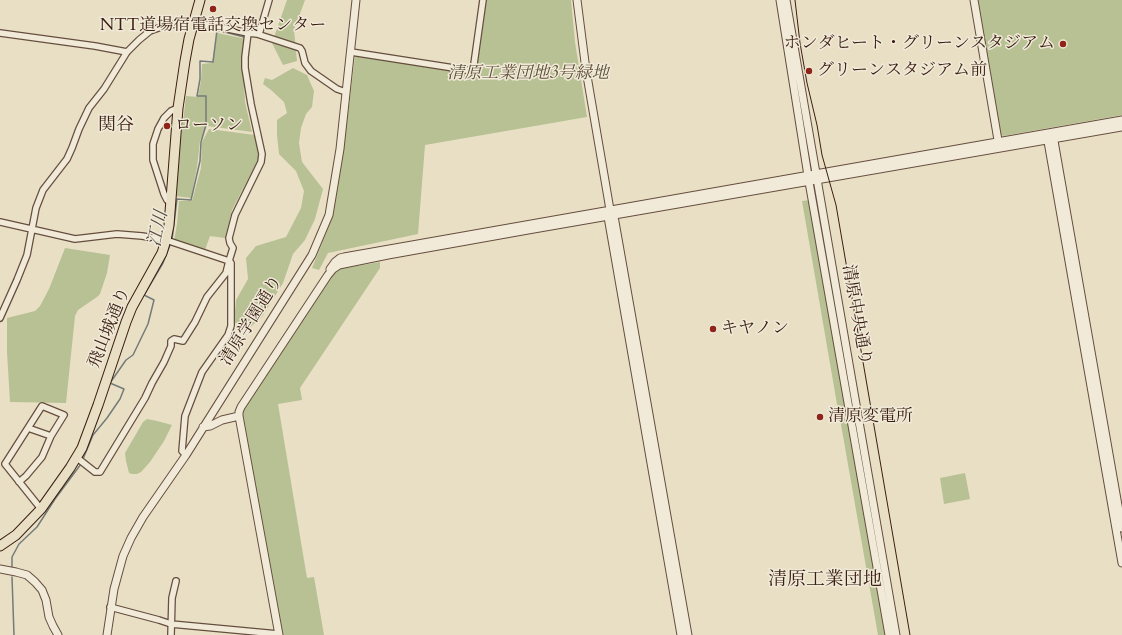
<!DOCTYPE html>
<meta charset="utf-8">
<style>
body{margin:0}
canvas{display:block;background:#e9dfc5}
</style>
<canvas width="1122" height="635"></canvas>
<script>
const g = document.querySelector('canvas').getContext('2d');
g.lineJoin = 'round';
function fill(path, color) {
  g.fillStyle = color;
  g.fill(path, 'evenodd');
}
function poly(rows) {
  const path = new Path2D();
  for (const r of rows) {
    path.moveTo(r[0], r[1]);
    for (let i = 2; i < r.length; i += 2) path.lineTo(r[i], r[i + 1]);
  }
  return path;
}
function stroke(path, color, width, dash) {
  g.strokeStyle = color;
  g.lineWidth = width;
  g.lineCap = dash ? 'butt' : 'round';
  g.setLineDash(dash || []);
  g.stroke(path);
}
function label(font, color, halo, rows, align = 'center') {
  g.font = font + ' Cardo,"Noto Serif JP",serif';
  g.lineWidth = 3;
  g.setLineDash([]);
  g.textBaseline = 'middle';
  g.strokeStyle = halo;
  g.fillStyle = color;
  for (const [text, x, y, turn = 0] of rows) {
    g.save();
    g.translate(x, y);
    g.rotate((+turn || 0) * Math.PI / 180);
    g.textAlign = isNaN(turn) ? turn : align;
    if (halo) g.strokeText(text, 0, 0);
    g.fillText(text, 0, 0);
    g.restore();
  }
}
fill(poly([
 [287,0,305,0,294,30,297,61,283,65,272,43],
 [486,0,571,0,575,42,587,117,425,145,418,234,328,253,319,270,312,268,333,216,343,156,355,56,476,74],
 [977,0,1122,0,1122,115,1003,136,1000,134],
 [217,33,246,39,243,67,245,102,252,132,207,126,200,141,197,167,191,198,175,196,178,165,186,96,198,97,201,81,202,64,212,63],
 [293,68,307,75,314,91,312,107,306,114,301,128,299,143,302,162,323,189,315,219,305,240,293,254,283,283,262,317,247,330,234,322,236,300,248,279,246,258,256,246,286,237,301,208,304,191,296,171,279,154,277,135,277,120,287,113,284,102,271,90,263,84,265,78,272,80],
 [209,129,255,135,260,156,232,210,225,238,210,236,205,250,174,241,177,224,179,201,192,201,201,168,202,142],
 [810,200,846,409,838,410,802,201],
 [65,248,110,255,107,273,100,294,97,297,78,310,75,316,66,403,10,402,7,352,7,318,35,311,40,306,49,289],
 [380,262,380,268,300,388,302,400,278,404,307,578,314,577,324,635,281,635,242,415,244,407,336,271,339,269],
 [847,418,886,635,878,635,840,419],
 [147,419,157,421,172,425,164,441,150,462,141,472,137,474,132,474,129,473,126,461,125,453,143,422],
 [965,473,970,499,944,504,940,478]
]), '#b8c194');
stroke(poly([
 [245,30,245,28,257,30],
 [83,459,93,435,107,418,120,399,124,389,110,383,126,360,133,355,148,324,154,300,144,295,163,263,172,240,177,199,191,200,200,161,201,142,206,125,206,96,197,96,200,79,200,61,213,62,217,30,244,37,244,34],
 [12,568,12,557,19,544,37,527,55,499,81,464],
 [12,577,14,635]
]), '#747c79', 1.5);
const minor = poly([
 [0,33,95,46,127,52],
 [257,34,300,48,302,51,305,63,311,71,337,89,346,92],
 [351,52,473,71,483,0],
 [171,203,167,200,164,194,153,160,153,144,158,129,164,118,171,111,178,108],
 [0,222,75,239,117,234,142,236,166,240,229,261,231,263,231,326,228,335,202,372,185,416,182,451,186,455],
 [0,318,17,280,27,255,36,208,43,190,67,159,72,148,79,129,89,108,104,89,127,52,139,40,150,31,167,25,194,22,248,33,257,34,260,31,269,0],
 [28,428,51,436],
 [76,457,95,472,100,472,145,398,152,383,164,362,171,346,171,341,174,339,183,341,195,322,207,297,226,273,229,261,233,248,230,243,229,238,235,215,261,162,262,154,251,104,245,68,245,57,248,33],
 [19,482,26,476,42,457,51,436,64,415,42,406,5,464,41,509],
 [110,607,159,620,171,624,278,634],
 [171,635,172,598,176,581]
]);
const tertiary = poly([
 [577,0,586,70,608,198,610,210,608,217,681,635],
 [780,0,809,182,889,635],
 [786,0,896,635],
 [974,0,999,146],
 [1053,135,1122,528],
 [1047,136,1122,563],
 [611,212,614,216,688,635],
 [330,269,335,262,340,258,344,257,1122,120],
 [239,416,279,635],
 [203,427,210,426,222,420,239,416,239,412,241,407,328,275,333,269,339,265,388,255,528,230,1122,127],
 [0,569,16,572,27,575,35,582,42,590,46,600,49,617,53,626,58,635],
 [107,635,114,589,123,556,131,538,143,517,186,455,312,255,329,215,340,149,356,0]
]);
const trunk = poly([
 [0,546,16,535,41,509,70,468,82,448,98,405,126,322,132,307,162,253,166,240,169,225,178,108,185,61,189,39,200,0]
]);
stroke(minor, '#654e3e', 8);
stroke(tertiary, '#654e3e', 9);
stroke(trunk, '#391e11', 11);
stroke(minor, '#f1ead9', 5.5);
stroke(tertiary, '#f1ead9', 7);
stroke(trunk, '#e9dfc5', 9);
stroke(poly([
 [795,0,800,43,807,83,817,125,822,155,836,205,910,635]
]), '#391e11', 1);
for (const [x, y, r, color] of [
 [213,9,4,"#8f2418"],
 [1063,44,4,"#8f2418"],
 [809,71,4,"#8f2418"],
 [167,126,4,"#8f2418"],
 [713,329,4,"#8f2418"],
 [820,417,4,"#8f2418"]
]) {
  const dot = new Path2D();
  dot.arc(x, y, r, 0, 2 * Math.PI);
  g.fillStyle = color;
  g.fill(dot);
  stroke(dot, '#f1ead9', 1.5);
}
label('17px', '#391e11', '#f1ead9', [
 ["NTT道場宿電話交換センター",213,26,"center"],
 ["ホンダヒート・グリーンスタジアム",1055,44,"right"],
 ["グリーンスタジアム前",817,71],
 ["ローソン",175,126],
 ["キヤノン",721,329],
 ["清原変電所",828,417]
], 'left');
label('italic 17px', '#5f4f38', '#f1ead9', [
 ["清原工業団地3号緑地",528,74]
]);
label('17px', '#391e11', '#f1ead9', [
 ["清原中央通り",856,315,80],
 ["清原学園通り",252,321,-58],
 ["飛山城通り",110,328,-68]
]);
label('18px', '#391e11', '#f1ead9', [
 ["関谷",116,126]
]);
label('italic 18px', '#574d45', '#f1ead9', [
 ["江川",159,229,-78]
]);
label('19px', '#391e11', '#f1ead9', [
 ["清原工業団地",825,581]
]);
</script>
